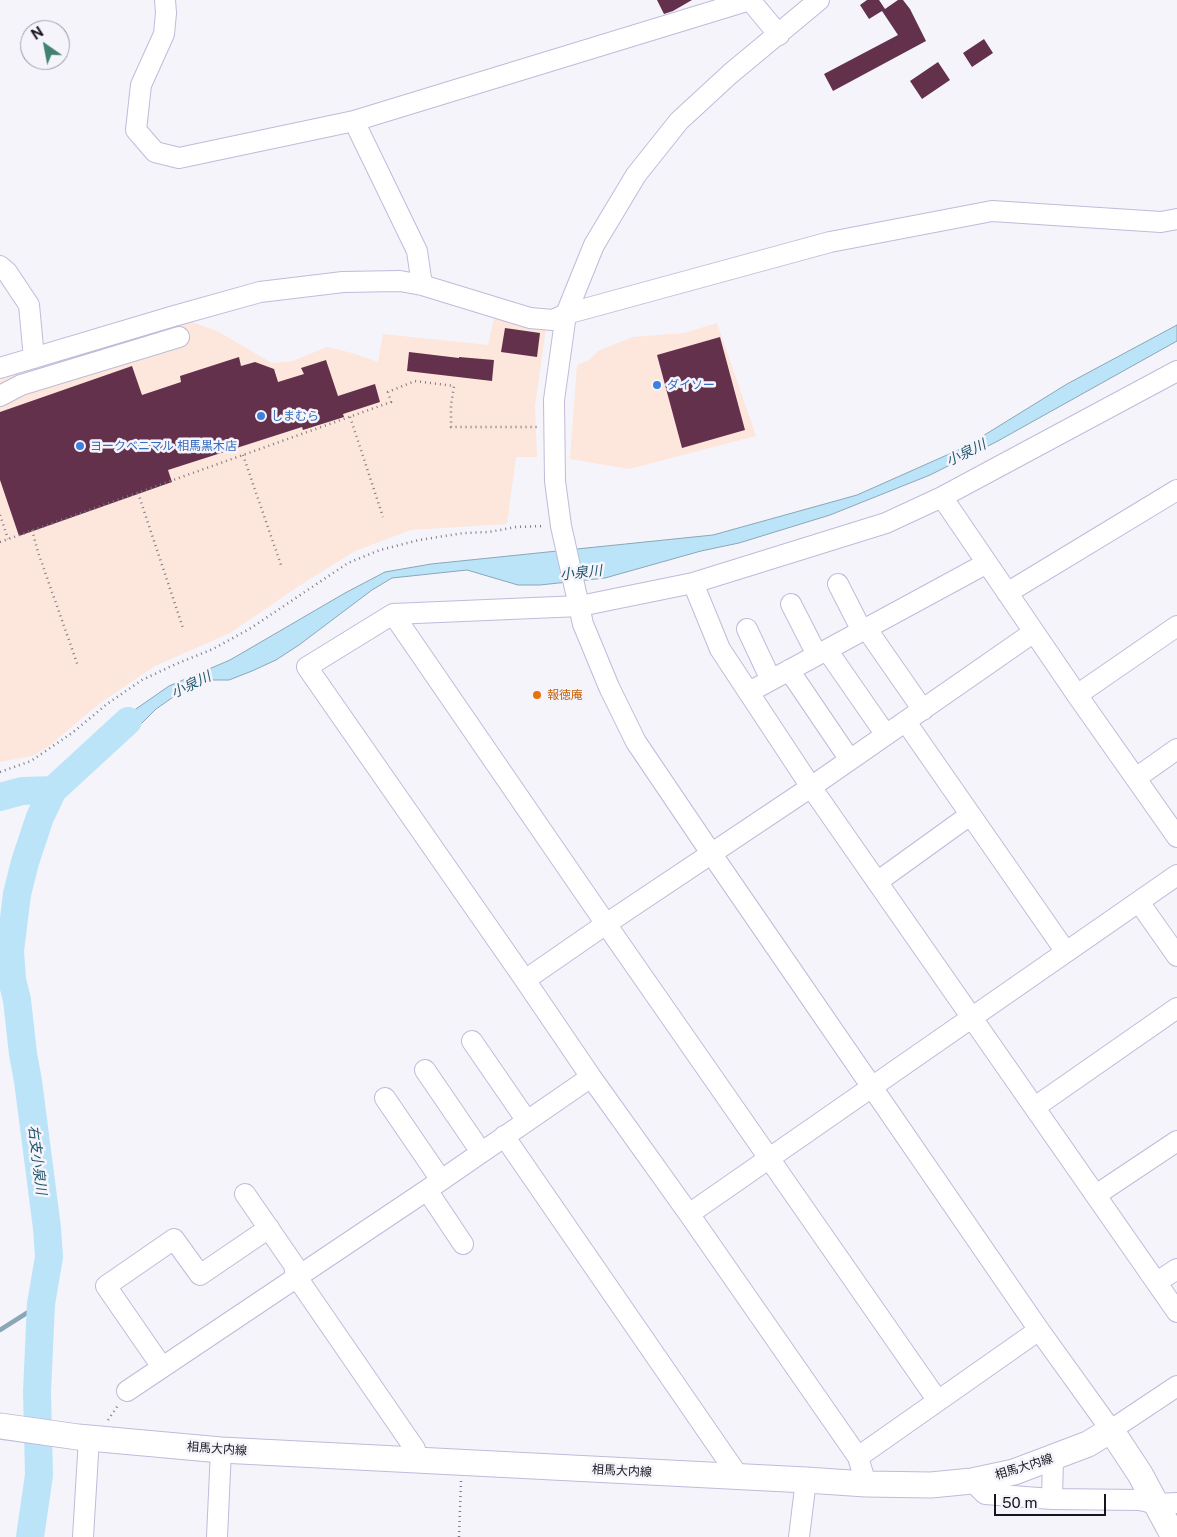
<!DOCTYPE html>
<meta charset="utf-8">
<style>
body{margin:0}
#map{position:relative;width:1177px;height:1537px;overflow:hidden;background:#f5f4fb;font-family:"Public Sans",sans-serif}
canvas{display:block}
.north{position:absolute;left:20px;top:20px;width:50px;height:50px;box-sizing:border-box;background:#f5f4fb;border:1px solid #9c9aa3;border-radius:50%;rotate:327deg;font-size:14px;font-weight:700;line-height:20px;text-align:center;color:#16141f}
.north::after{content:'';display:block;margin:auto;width:18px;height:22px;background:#418170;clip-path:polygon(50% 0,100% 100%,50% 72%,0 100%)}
.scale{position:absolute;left:994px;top:1494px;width:112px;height:22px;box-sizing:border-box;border:2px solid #16141f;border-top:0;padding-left:6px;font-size:15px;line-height:18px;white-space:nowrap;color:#16141f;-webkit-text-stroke:4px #f5f4fb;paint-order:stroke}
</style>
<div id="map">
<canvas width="1177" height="1537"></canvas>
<div class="north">N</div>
<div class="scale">50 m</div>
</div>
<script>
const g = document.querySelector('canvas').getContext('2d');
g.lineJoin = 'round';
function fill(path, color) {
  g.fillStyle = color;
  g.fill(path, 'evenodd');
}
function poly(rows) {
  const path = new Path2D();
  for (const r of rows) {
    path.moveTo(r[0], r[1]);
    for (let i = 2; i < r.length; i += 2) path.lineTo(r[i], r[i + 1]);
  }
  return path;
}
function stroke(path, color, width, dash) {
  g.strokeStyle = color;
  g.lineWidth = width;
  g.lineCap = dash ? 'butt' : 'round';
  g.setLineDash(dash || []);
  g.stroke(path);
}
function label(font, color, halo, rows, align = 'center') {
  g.font = font + ' "Public Sans","Noto Sans JP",sans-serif';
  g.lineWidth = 5;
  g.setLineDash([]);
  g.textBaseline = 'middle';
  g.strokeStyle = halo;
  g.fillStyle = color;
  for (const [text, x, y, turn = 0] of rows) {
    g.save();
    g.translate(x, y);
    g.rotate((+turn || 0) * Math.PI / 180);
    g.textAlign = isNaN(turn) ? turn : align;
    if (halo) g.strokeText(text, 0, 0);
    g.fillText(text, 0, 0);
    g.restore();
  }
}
fill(poly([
 [494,318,546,328,535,406,537,457,516,457,507,524,411,530,355,551,305,582,230,633,155,666,100,703,49,746,32,756,0,762,0,380,186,320,217,331,272,363,293,361,327,347,352,353,378,362,383,334,488,345],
 [717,323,756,436,629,469,570,459,577,365,589,360,598,351,633,337,684,333]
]), '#fde6db');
const water = poly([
 [1177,325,1177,341,996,442,930,475,830,515,739,543,701,551,605,578,540,585,518,585,467,570,392,578,372,590,299,645,276,660,252,671,229,680,203,680,179,693,156,709,107,758,97,736,169,686,230,660,345,593,385,572,431,564,713,535,857,495,965,447,1067,384,1177,325]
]);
fill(water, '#bce4f8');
stroke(water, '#8aa6b7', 1);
stroke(poly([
 [0,1330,41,1304]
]), '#8aa6b7', 4.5);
stroke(poly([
 [0,797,22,791,53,790,128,721],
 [30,1537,39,1475,37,1392,41,1304,49,1257,47,1228,28,1081,23,1054,17,1000,12,980,10,951,17,894,25,862,40,817,53,790]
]), '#bce4f8', 28);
fill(poly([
 [657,0,692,0,673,11,664,14],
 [867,0,879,0,885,9,898,0,903,0,910,9,926,41,833,91,824,74,898,35,882,11,869,19,860,5],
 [984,39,993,53,972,67,963,53],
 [938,62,950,80,922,99,910,81],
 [505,328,540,333,537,357,501,352],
 [720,337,745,430,682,448,657,355],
 [409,352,459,358,459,357,494,360,492,381,407,371],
 [239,357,241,366,255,362,274,369,278,382,304,374,301,368,326,360,338,396,375,384,380,402,343,414,344,417,303,430,302,427,168,470,172,482,19,536,0,480,0,412,132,366,142,395,181,382,180,376]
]), '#64314d');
const minor = poly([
 [165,0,166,13,164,34,141,85,136,130,155,152,179,158,354,121,750,0,779,35],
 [819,0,730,74,679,121,636,175,594,245,566,314,554,400,555,481,561,526,583,624,609,687,636,742,711,853,1039,1330,1111,1430,1177,1386],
 [354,121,417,251,422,285],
 [0,266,7,272,29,305,34,358],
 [0,368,174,316,260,292,343,282,400,281,422,285,530,318,553,320,566,314,830,242,992,211,1161,222,1177,219],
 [0,396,21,385,179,337],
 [942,497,1077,695,1177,837],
 [693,583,720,649,811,787,1177,1312],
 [838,584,862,631],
 [1007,593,1177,490],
 [791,604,817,655],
 [393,614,606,924,938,1401],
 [866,628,923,710],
 [747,629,771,680],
 [827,650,886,735],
 [789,670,850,760],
 [749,692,987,563],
 [1077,695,1177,626],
 [906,722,1066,952],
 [1136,778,1177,749],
 [877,882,970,815],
 [1139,902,1177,956],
 [525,980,307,667,393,614,580,606,693,583,886,523,942,497,1177,371],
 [472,1041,527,1121],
 [425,1070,481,1152],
 [385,1098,441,1180],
 [1035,1107,1177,1008],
 [504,1136,739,1477],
 [427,1190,463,1244],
 [245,1194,294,1265,296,1276,415,1449,416,1459],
 [1096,1195,1177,1141],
 [689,1214,1177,875],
 [1157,1282,1177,1269],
 [162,1367,106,1286,174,1239,200,1275,269,1228],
 [127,1391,427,1190,591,1077],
 [858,1457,1039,1330],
 [972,1481,985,1494,1052,1499,1140,1500,1157,1504,1177,1503],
 [866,1484,858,1457,689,1214,591,1077,525,980,606,924,811,787,1034,632],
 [1052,1499,1053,1458],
 [83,1537,89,1438],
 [217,1537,221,1450],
 [799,1537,806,1480]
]);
const major = poly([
 [0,1426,78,1437,221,1450,806,1480,866,1484,931,1485,972,1481,1014,1472,1088,1444,1111,1430,1140,1474,1174,1537]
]);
stroke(minor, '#bfbbda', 22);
stroke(major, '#bfbbda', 27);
stroke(poly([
 [350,417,383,517],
 [243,455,281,565],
 [138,493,183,628],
 [0,515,8,539],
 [32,530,38,552,78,666],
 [0,542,391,402,388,392,415,381,454,386,451,405,451,427,537,427],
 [0,772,31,761,72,733,107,704,142,680,176,664,213,649,251,628,348,563,380,550,419,540,464,533,489,532,516,527,544,526],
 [108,1420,119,1404],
 [459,1537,461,1481]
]), '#7c7b84', 2.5, [1, 4]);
stroke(minor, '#fff', 20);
stroke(major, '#fff', 25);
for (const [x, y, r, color] of [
 [657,385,5,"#3f7fe0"],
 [261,416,5,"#3f7fe0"],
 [80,446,5,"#3f7fe0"],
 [537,695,5,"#e8710a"]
]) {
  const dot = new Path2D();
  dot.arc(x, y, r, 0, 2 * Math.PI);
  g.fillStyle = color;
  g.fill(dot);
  stroke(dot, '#f5f4fb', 2);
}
label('12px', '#366cbe', '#f5f4fb', [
 ["ダイソー",667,385],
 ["しまむら",271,416],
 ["ヨークベニマル 相馬黒木店",90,446]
], 'left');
label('12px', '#c56008', '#f5f4fb', [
 ["報徳庵",547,695]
], 'left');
label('12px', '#16141f', '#f5f4fb', [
 ["相馬大内線",217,1449,4],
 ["相馬大内線",1024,1467,-17],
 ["相馬大内線",622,1471,3]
]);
label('italic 14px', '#1e546b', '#f5f4fb', [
 ["小泉川",966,453,-26],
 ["小泉川",581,573,-6],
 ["小泉川",191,685,-26],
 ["右支小泉川",37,1160,83]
]);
</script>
